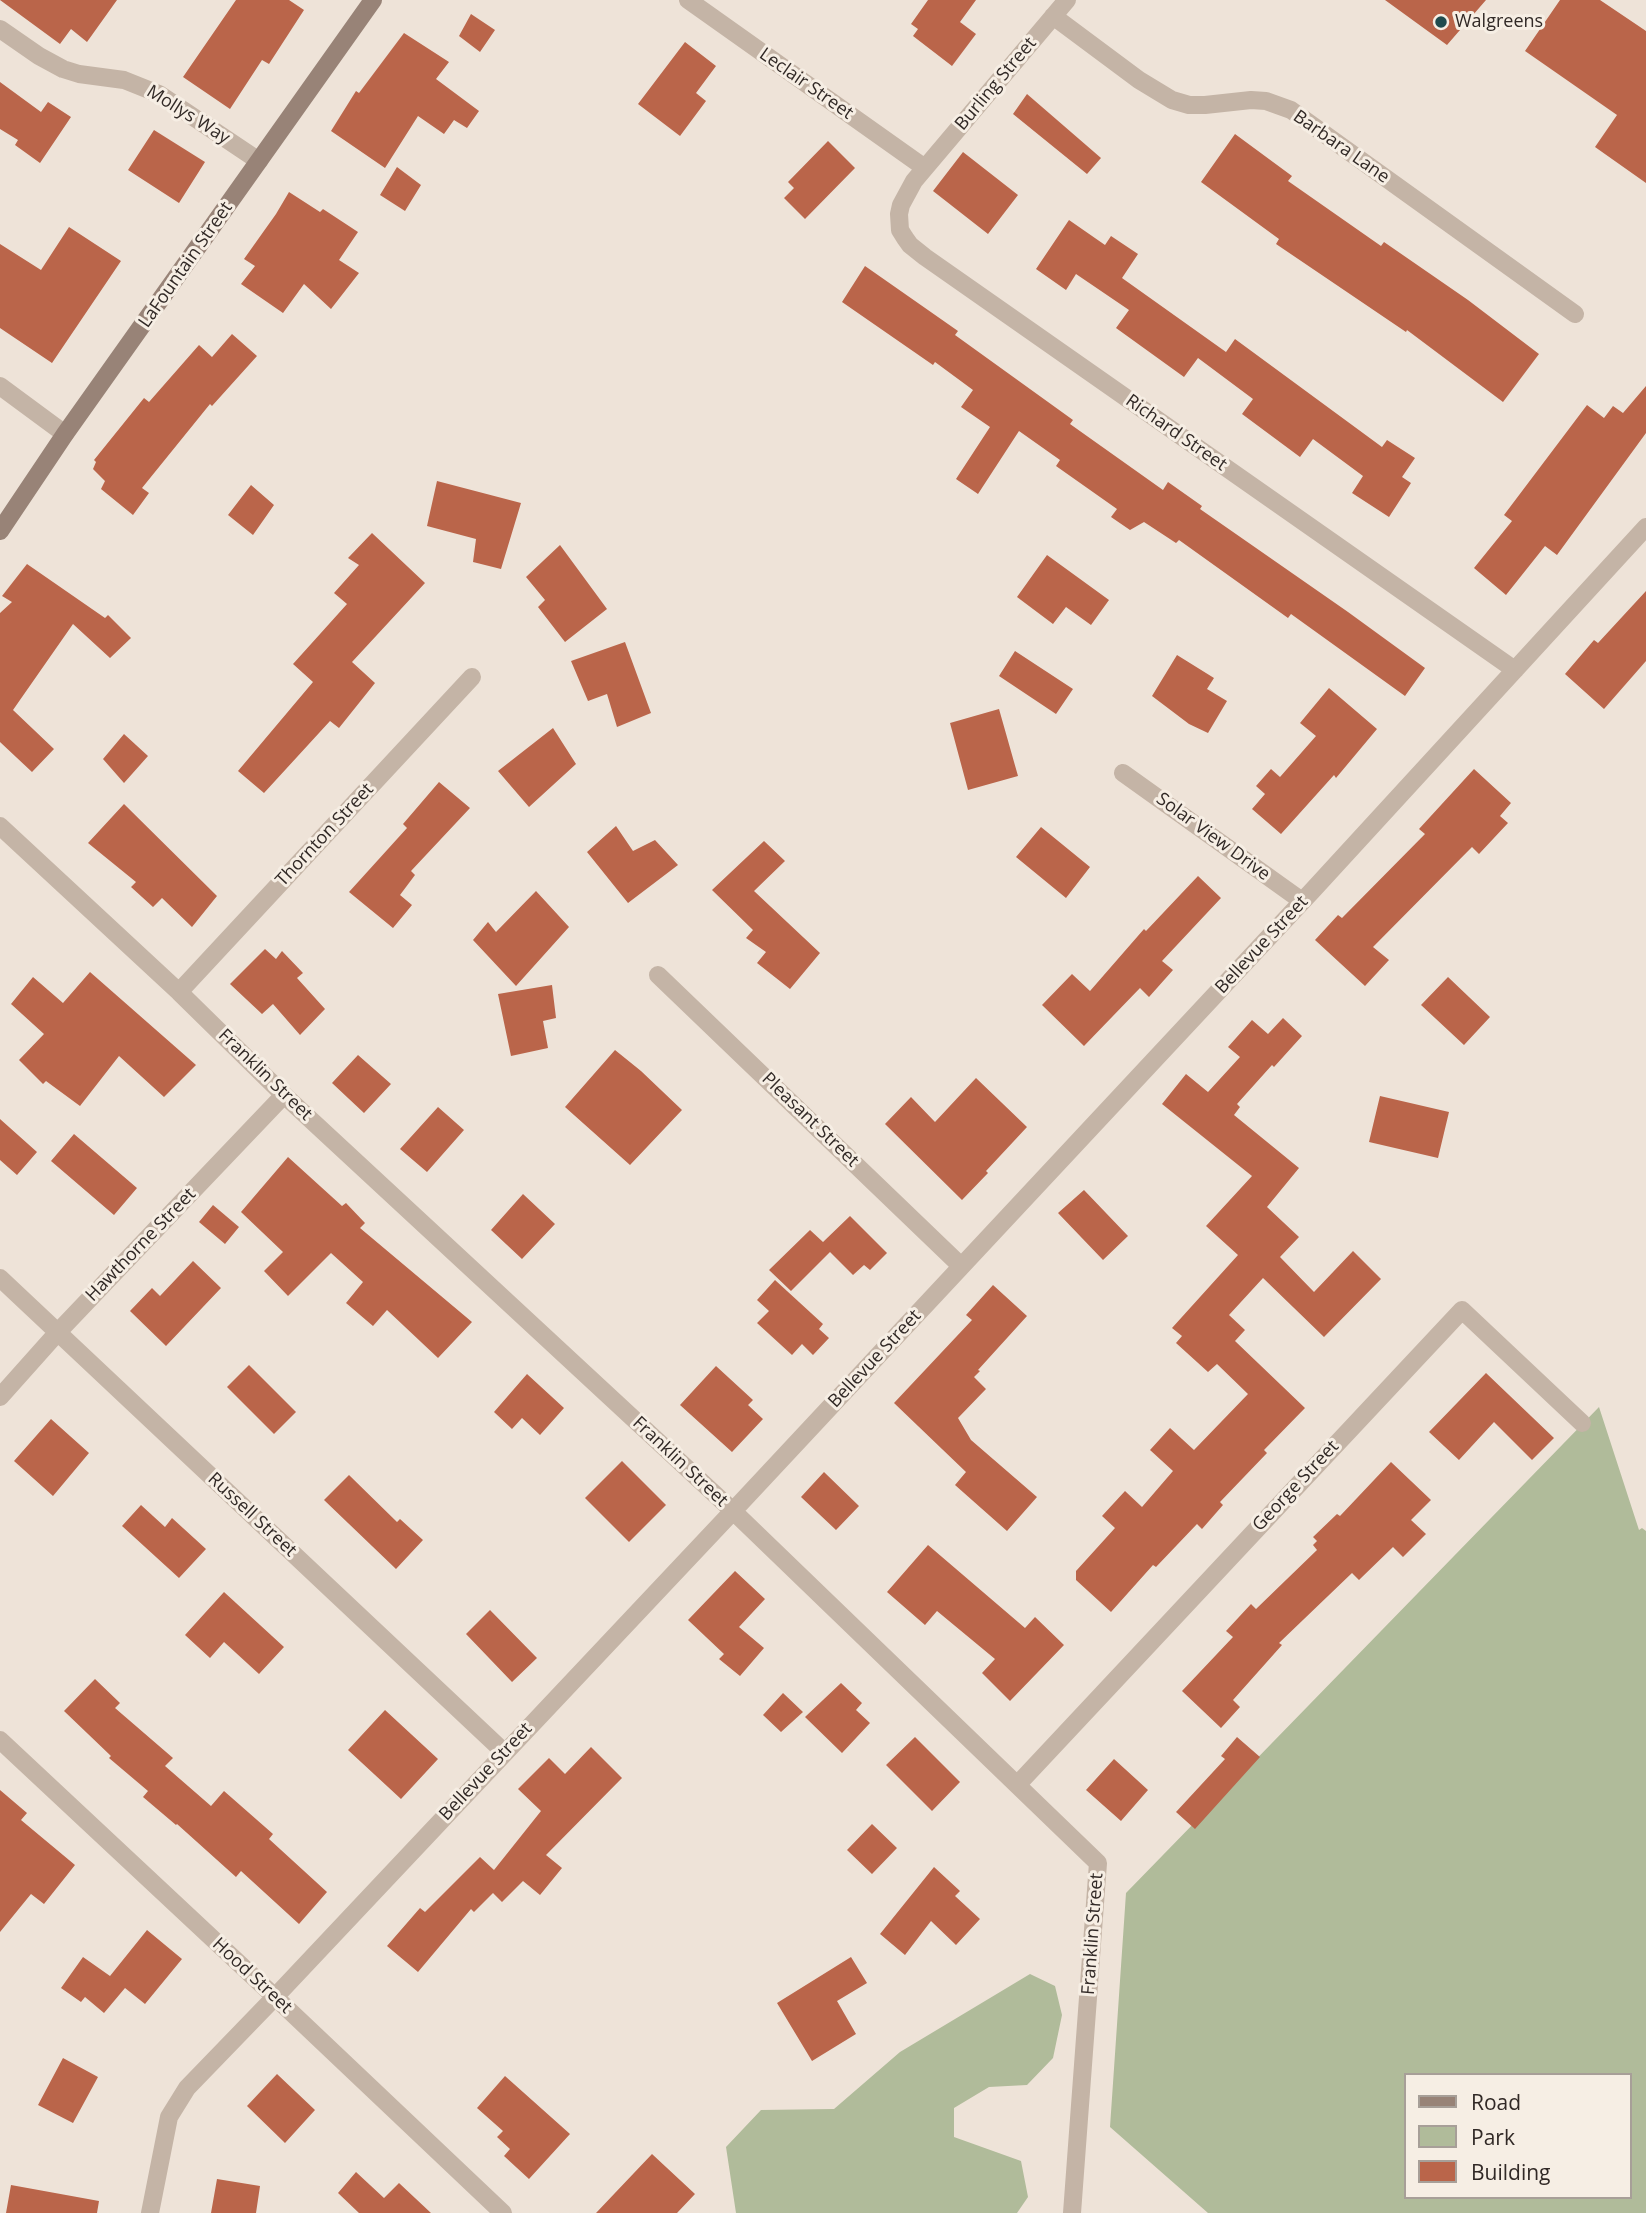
<!DOCTYPE html>
<style>
body{margin:0}
#map{position:relative;width:1646px;height:2213px;overflow:hidden;background:#eee3d8;font-family:"Open Sans",sans-serif}
canvas{display:block}
.legend{position:absolute;left:1404px;top:2073px;width:228px;height:126px;box-sizing:border-box;background:#f6eee4;border:2px solid #a79f98;margin:0;padding:9px 12px;list-style:none;font-size:21px;color:#312926}
.legend li{display:flex;align-items:center;gap:14px;height:35px}
.legend b{width:35px;border:2px solid #a79f98}
</style>
<div id="map">
<canvas width="1646" height="2213"></canvas>
<ul class="legend">
<li><b style="height:9px;background:#988377"></b>Road</li>
<li><b style="height:19px;background:#b0bb9a"></b>Park</li>
<li><b style="height:19px;background:#ba654a"></b>Building</li>
</ul>
</div>
<script>
const g = document.querySelector('canvas').getContext('2d');
g.lineJoin = 'round';
function fill(path, color) {
  g.fillStyle = color;
  g.fill(path, 'evenodd');
}
function poly(rows) {
  const path = new Path2D();
  for (const r of rows) {
    path.moveTo(r[0], r[1]);
    for (let i = 2; i < r.length; i += 2) path.lineTo(r[i], r[i + 1]);
  }
  return path;
}
function stroke(path, color, width, dash) {
  g.strokeStyle = color;
  g.lineWidth = width;
  g.lineCap = dash ? 'butt' : 'round';
  g.setLineDash(dash || []);
  g.stroke(path);
}
function label(font, color, halo, rows, align = 'center') {
  g.font = font + ' "Open Sans",sans-serif';
  g.lineWidth = 6;
  g.setLineDash([]);
  g.textBaseline = 'middle';
  g.strokeStyle = halo;
  g.fillStyle = color;
  for (const [text, x, y, turn = 0] of rows) {
    g.save();
    g.translate(x, y);
    g.rotate((+turn || 0) * Math.PI / 180);
    g.textAlign = isNaN(turn) ? turn : align;
    if (halo) g.strokeText(text, 0, 0);
    g.fillText(text, 0, 0);
    g.restore();
  }
}
fill(poly([
 [1599,1407,1639,1530,1642,1528,1646,1531,1646,2213,1208,2213,1110,2127,1126,1893],
 [1406,2075,1630,2075,1630,2197,1406,2197],
 [1030,1974,1055,1986,1062,2015,1053,2058,1027,2085,989,2087,954,2108,954,2137,1021,2161,1028,2197,1017,2213,736,2213,726,2147,761,2110,834,2109,900,2052]
]), '#b0bb9a');
fill(poly([
 [0,0,117,0,87,42,71,29,60,44],
 [236,0,289,0,304,10,269,64,262,60,230,109,183,77],
 [928,0,976,0,960,22,976,34,952,66,913,36,918,29,911,24],
 [1385,0,1486,0,1447,45],
 [1560,0,1600,0,1646,31,1646,183,1595,147,1617,115,1525,51],
 [471,14,495,30,480,52,459,36],
 [404,33,449,62,436,79,479,111,467,128,454,120,444,134,418,116,385,168,331,131,356,91,359,93],
 [685,42,716,66,696,93,706,101,680,136,638,104],
 [0,82,41,112,48,102,71,117,40,163,15,145,18,140,0,129],
 [1027,94,1101,158,1087,174,1013,114],
 [154,130,205,162,179,203,128,170],
 [1235,134,1292,176,1288,181,1381,246,1384,242,1468,300,1539,354,1503,402,1407,330,1406,332,1276,244,1279,239,1201,182],
 [828,141,855,168,805,219,784,198,794,188,788,182],
 [963,152,1018,195,988,234,933,191],
 [397,167,421,185,405,211,380,195],
 [289,192,320,212,323,209,358,232,339,260,359,273,331,309,304,284,283,313,241,284,255,266,244,259,276,214],
 [1069,220,1105,245,1111,236,1138,254,1122,278,1226,352,1235,339,1382,447,1387,440,1415,458,1402,477,1411,483,1389,517,1352,493,1363,476,1313,439,1300,457,1242,414,1253,399,1198,358,1184,377,1116,328,1129,310,1076,274,1066,290,1036,269],
 [69,227,121,261,52,363,0,328,0,244,41,270],
 [865,266,958,331,955,335,1073,420,1070,424,1163,490,1168,482,1202,506,1200,509,1348,612,1425,668,1405,696,1291,614,1288,618,1179,540,1176,543,1144,522,1130,530,1111,517,1117,509,1056,466,1060,460,1019,431,978,494,956,479,990,427,961,407,973,390,935,362,933,365,842,302],
 [232,334,257,356,212,406,210,404,142,488,149,493,133,515,101,489,105,481,93,469,96,462,94,460,144,398,149,402,199,345,212,357],
 [1646,386,1646,433,1557,555,1545,546,1506,595,1474,568,1512,521,1504,515,1587,405,1604,418,1613,406,1623,413],
 [437,481,521,503,501,569,473,562,476,539,427,526],
 [251,485,274,505,253,535,228,515],
 [372,533,425,583,352,662,375,683,339,728,330,721,264,793,238,771,313,682,293,664,347,604,334,593,359,565,348,558],
 [560,545,607,609,565,642,538,607,545,600,526,577],
 [1047,555,1109,600,1091,625,1066,607,1053,624,1017,597],
 [27,564,105,618,108,615,131,638,110,658,73,624,13,710,54,749,32,772,0,742,0,613,12,602,2,596],
 [1646,591,1646,661,1604,709,1565,674,1594,640,1598,643],
 [625,642,651,713,617,727,607,694,588,701,571,661],
 [1015,651,1073,689,1056,714,999,676],
 [1177,655,1214,678,1207,689,1227,701,1208,733,1189,724,1152,696],
 [1329,688,1377,729,1336,778,1334,775,1281,834,1252,809,1265,794,1256,786,1271,769,1280,777,1316,736,1300,723],
 [999,709,1018,776,968,790,950,723],
 [553,728,576,764,529,807,498,771],
 [124,734,148,756,124,783,103,759],
 [1474,769,1511,803,1500,816,1508,823,1479,854,1472,847,1373,947,1389,960,1365,986,1315,940,1338,915,1342,918,1425,834,1419,829],
 [439,782,470,808,411,871,415,875,400,895,412,905,393,928,349,892,407,828,403,824],
 [124,804,217,896,192,927,162,898,153,907,131,887,136,882,88,843],
 [616,826,633,851,655,840,678,865,628,903,587,852],
 [1041,827,1090,867,1066,898,1016,857],
 [764,841,785,861,754,891,820,953,790,989,757,963,766,952,746,938,753,930,712,890],
 [1198,876,1221,898,1162,961,1173,970,1149,997,1140,988,1084,1046,1042,1005,1072,974,1090,991,1144,929,1146,931],
 [536,891,569,927,516,986,473,940,488,922,496,932],
 [265,949,276,959,282,951,303,973,297,978,325,1009,300,1035,273,1004,262,1014,230,984],
 [90,972,196,1065,164,1097,119,1056,80,1106,46,1081,43,1084,19,1060,44,1034,11,1004,33,977,63,1003],
 [1448,977,1490,1017,1464,1045,1421,1005],
 [552,985,556,1018,543,1021,548,1048,511,1056,498,994],
 [1283,1018,1302,1036,1274,1067,1272,1065,1237,1104,1240,1107,1234,1115,1299,1168,1267,1207,1299,1237,1280,1257,1314,1292,1353,1251,1381,1279,1324,1337,1263,1278,1229,1315,1245,1330,1235,1341,1305,1408,1264,1450,1267,1453,1220,1502,1223,1505,1202,1529,1197,1524,1156,1567,1153,1565,1111,1612,1076,1580,1076,1571,1115,1528,1102,1516,1125,1491,1142,1507,1173,1471,1150,1450,1170,1428,1194,1450,1248,1394,1217,1364,1208,1372,1176,1343,1182,1336,1172,1328,1238,1255,1206,1226,1252,1176,1162,1104,1186,1074,1208,1092,1240,1057,1228,1047,1252,1020,1268,1034],
 [615,1050,641,1071,682,1110,630,1165,565,1107],
 [358,1055,391,1084,364,1113,332,1083],
 [976,1078,1027,1127,986,1171,988,1173,962,1200,885,1124,911,1097,935,1122],
 [1380,1096,1449,1112,1438,1158,1369,1142],
 [438,1107,464,1130,427,1172,400,1149],
 [0,1119,37,1152,17,1175,0,1160],
 [74,1134,137,1188,114,1215,51,1161],
 [288,1157,342,1206,346,1203,365,1223,360,1228,472,1322,438,1358,387,1310,373,1326,346,1303,363,1282,331,1253,288,1296,264,1271,283,1252,241,1212],
 [1084,1190,1128,1236,1103,1260,1058,1213],
 [523,1194,555,1224,522,1259,491,1230],
 [213,1205,239,1227,225,1244,199,1222],
 [850,1216,887,1253,870,1270,864,1265,853,1275,830,1252,791,1291,769,1270,810,1230,823,1242],
 [193,1261,221,1288,166,1346,130,1311,152,1288,160,1296],
 [775,1280,823,1324,819,1329,829,1338,813,1355,802,1344,792,1355,757,1323,769,1311,757,1300],
 [993,1285,1027,1316,978,1370,980,1371,974,1377,986,1389,958,1418,971,1440,1037,1497,1007,1531,955,1485,966,1472,894,1403,972,1320,966,1315],
 [249,1365,296,1412,274,1434,227,1387],
 [716,1366,753,1400,748,1405,763,1419,732,1452,680,1405],
 [1486,1373,1554,1438,1532,1460,1494,1422,1459,1460,1429,1432],
 [527,1374,564,1408,540,1435,522,1418,512,1429,494,1412],
 [51,1419,89,1453,53,1496,14,1461],
 [622,1461,666,1505,629,1542,585,1498],
 [1391,1462,1431,1500,1411,1520,1426,1534,1403,1557,1393,1547,1359,1580,1352,1573,1279,1643,1282,1645,1233,1700,1240,1707,1221,1728,1182,1691,1233,1637,1226,1631,1251,1604,1256,1609,1317,1550,1313,1545,1317,1541,1313,1537,1337,1514,1340,1516],
 [824,1472,859,1506,836,1530,801,1497],
 [349,1475,397,1522,400,1519,423,1540,396,1569,324,1500],
 [141,1505,165,1527,172,1518,206,1549,179,1578,122,1526],
 [928,1545,1025,1628,1035,1617,1064,1645,1010,1701,982,1673,995,1659,937,1611,925,1625,887,1592],
 [735,1571,765,1599,739,1627,764,1648,740,1676,719,1659,724,1654,688,1620],
 [224,1592,284,1647,259,1674,224,1642,210,1658,185,1635],
 [490,1610,537,1658,512,1682,466,1634],
 [95,1679,120,1703,115,1708,173,1758,165,1766,211,1806,224,1791,273,1834,269,1839,327,1892,299,1924,241,1871,236,1877,177,1824,176,1825,143,1797,148,1791,109,1758,111,1756,64,1711],
 [841,1683,862,1703,856,1710,870,1723,842,1753,805,1717],
 [783,1693,803,1712,781,1732,763,1715],
 [385,1710,438,1759,401,1799,348,1750],
 [915,1737,960,1782,932,1811,886,1765],
 [1237,1737,1260,1757,1195,1829,1176,1812,1225,1759,1221,1756],
 [591,1747,622,1778,546,1855,562,1868,540,1895,523,1881,502,1902,493,1893,474,1912,471,1909,418,1972,387,1946,420,1908,425,1912,480,1857,494,1870,541,1811,518,1789,549,1758,565,1774],
 [1114,1759,1148,1790,1121,1821,1086,1790],
 [0,1790,27,1813,21,1820,75,1865,44,1904,31,1894,0,1932],
 [872,1824,897,1848,872,1874,847,1850],
 [934,1867,960,1891,955,1896,980,1919,956,1945,931,1921,905,1955,880,1934],
 [147,1930,182,1959,145,2004,125,1988,104,2013,85,1997,81,2002,61,1988,83,1957,110,1976],
 [851,1957,867,1983,837,2001,856,2034,812,2061,777,2003],
 [63,2058,98,2077,73,2123,38,2105],
 [277,2074,315,2110,285,2143,247,2106],
 [505,2076,570,2134,529,2179,504,2156,510,2149,497,2137,503,2131,477,2108],
 [652,2154,695,2194,677,2213,596,2213],
 [356,2172,384,2198,399,2183,431,2213,359,2213,338,2193],
 [217,2179,260,2186,256,2213,211,2213],
 [11,2185,99,2201,97,2213,6,2213]
]), '#ba654a');
stroke(poly([
 [688,0,925,168],
 [1067,0,914,181,901,205,899,214,900,230,905,238,910,245,925,257,1515,670],
 [1053,16,1139,80,1172,100,1189,105,1205,105,1251,100,1266,101,1291,110,1575,314],
 [0,29,39,56,63,69,79,74,124,80,159,94,259,161],
 [0,386,65,434],
 [1123,773,1302,901],
 [0,826,179,992,284,1095,733,1511,1098,1863,1072,2213],
 [658,975,961,1266],
 [179,992,472,677],
 [0,1278,504,1752],
 [0,1397,58,1332,284,1095],
 [0,1740,275,1997,503,2213],
 [1018,1784,1462,1310,1582,1423],
 [150,2213,169,2117,187,2088,275,1997,733,1511,1312,891,1646,527]
]), '#c4b4a6', 18);
stroke(poly([
 [0,531,65,434,373,0]
]), '#988377', 18);
for (const [x, y, r, color] of [
 [1441,22,7,"#204b4e"]
]) {
  const dot = new Path2D();
  dot.arc(x, y, r, 0, 2 * Math.PI);
  g.fillStyle = color;
  g.fill(dot);
  stroke(dot, '#f6eee4', 2.5);
}
label('18px', '#312926', '#f6eee4', [
 ["Walgreens",1455,22]
], 'left');
label('18px', '#312926', '#f6eee4', [
 ["Leclair Street",806,84,35],
 ["Burling Street",996,84,-50],
 ["Mollys Way",188,115,32],
 ["Barbara Lane",1341,147,35],
 ["LaFountain Street",186,265,-55],
 ["Richard Street",1176,433,35],
 ["Thornton Street",325,835,-47],
 ["Solar View Drive",1213,837,36],
 ["Bellevue Street",1262,945,-47],
 ["Franklin Street",265,1075,44],
 ["Pleasant Street",810,1120,44],
 ["Hawthorne Street",141,1245,-46],
 ["Bellevue Street",875,1359,-47],
 ["Franklin Street",680,1462,43],
 ["George Street",1296,1486,-47],
 ["Russell Street",252,1515,43],
 ["Bellevue Street",486,1772,-47],
 ["Franklin Street",1093,1934,-86],
 ["Hood Street",252,1976,43]
]);
</script>
